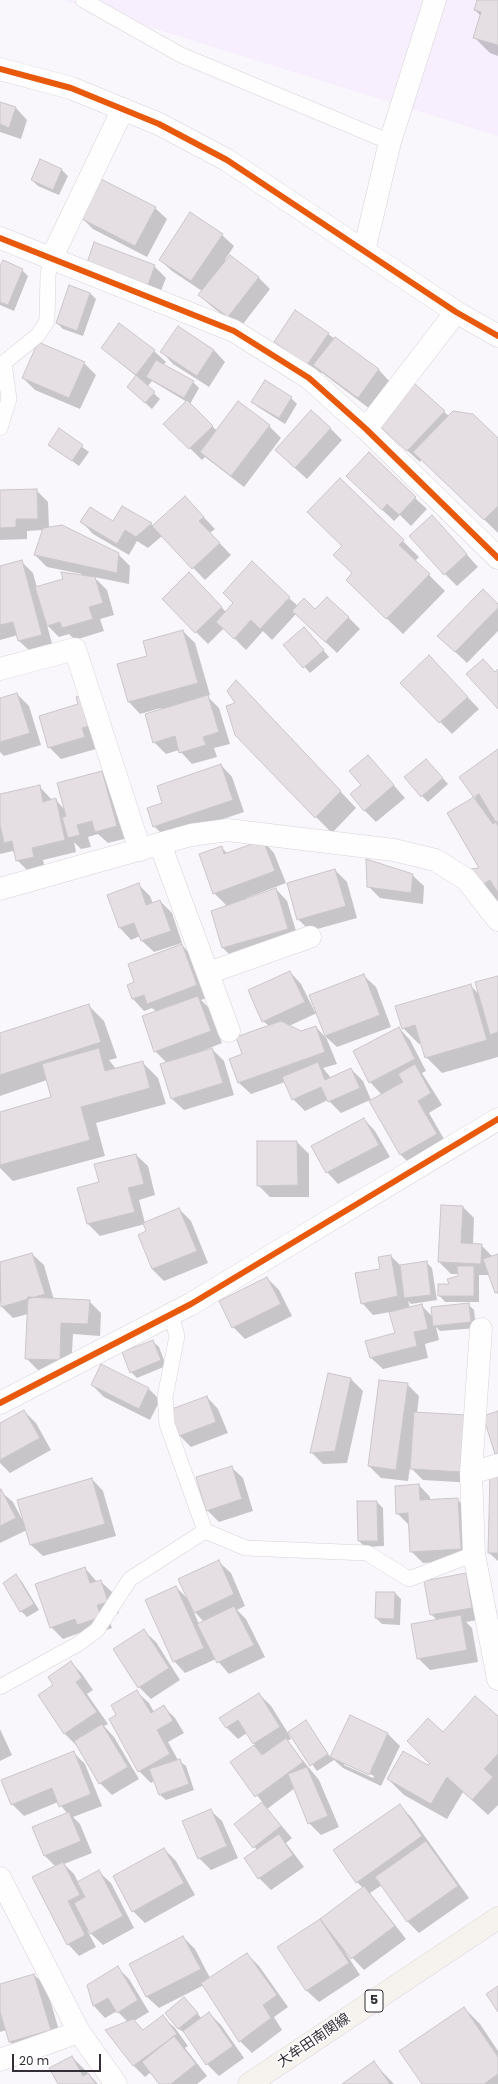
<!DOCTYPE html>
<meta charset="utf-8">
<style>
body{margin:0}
#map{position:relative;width:498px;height:2084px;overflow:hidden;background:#f9f7fb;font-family:Poppins,sans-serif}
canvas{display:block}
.scale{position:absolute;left:12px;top:2054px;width:89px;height:18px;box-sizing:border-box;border:2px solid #332e36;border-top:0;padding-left:5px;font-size:12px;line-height:14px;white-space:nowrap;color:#332e36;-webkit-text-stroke:3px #fff;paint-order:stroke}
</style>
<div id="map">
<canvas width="498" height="2084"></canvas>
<div class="scale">20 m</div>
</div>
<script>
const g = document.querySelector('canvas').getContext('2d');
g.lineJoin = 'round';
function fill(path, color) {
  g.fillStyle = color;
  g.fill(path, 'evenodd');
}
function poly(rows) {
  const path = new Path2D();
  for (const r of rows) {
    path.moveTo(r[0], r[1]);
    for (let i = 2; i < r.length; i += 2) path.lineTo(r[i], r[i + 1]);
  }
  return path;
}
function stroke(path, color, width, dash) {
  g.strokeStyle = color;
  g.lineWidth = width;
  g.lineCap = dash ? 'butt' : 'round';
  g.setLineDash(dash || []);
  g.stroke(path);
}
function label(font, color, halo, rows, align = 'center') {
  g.font = font + ' Poppins,"Noto Sans JP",sans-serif';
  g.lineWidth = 3;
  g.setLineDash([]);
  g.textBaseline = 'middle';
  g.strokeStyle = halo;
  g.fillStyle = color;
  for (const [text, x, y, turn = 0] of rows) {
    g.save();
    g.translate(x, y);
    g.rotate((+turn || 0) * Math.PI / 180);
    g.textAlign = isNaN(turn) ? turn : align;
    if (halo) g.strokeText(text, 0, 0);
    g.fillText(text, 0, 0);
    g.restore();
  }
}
fill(poly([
 [63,0,498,0,498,136]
]), '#f7effd');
fill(poly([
 [478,0,498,0,498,56,490,53,474,37,481,16,475,10],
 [0,103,16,108,27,120,21,139,0,132],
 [41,160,62,170,68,176,59,195,38,186,32,180],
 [155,208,167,219,147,257,93,229,81,217],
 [222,235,234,246,225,260,258,277,270,289,240,328,211,306,200,295,202,291,172,271,160,260],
 [154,266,166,278,159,296,100,274],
 [0,269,22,270,28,276,14,311,0,305],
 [90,293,96,299,83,336,63,329,57,323],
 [178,327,214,350,225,362,209,387,173,364,162,352],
 [328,334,379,370,390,382,370,409,321,372,319,376,287,354,275,342],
 [102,348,154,351,166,362,163,365,193,382,199,388,190,404,217,431,269,426,281,438,244,487,205,457,202,460,165,424,187,402,152,381,147,387,160,399,152,409,134,393,136,376],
 [84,363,96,375,80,409,35,390,23,378],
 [291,398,297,404,285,424,258,407,252,401],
 [444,412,449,416,498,439,498,533,422,459,420,462,390,435],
 [330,428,342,440,307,479,288,462],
 [59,430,89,452,79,466,49,444],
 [340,479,419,557,415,561,445,591,403,634,363,596,354,573,343,546],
 [359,488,415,498,427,509,411,526,400,515,394,521],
 [36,490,48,502,49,528,118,554,130,566,129,584,94,577,107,590,114,615,100,619,104,631,75,640,69,634,59,637,47,625,53,647,31,652,19,641,18,635,0,640,0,567,22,562,33,573,37,588,81,576,82,574,47,567,35,555,43,530,27,531,27,539,0,540,0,491],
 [122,507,154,526,196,509,215,529,210,533,231,555,205,580,162,536,148,548,137,541,129,555,93,534,82,522,113,522],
 [443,528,478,567,457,586,445,574],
 [201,585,226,612,289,598,298,606,348,617,360,629,337,653,296,614,272,640,263,631,246,650,224,628,208,644,163,599],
 [498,605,498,631,467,663,450,647],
 [183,631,195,643,210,695,207,696,219,708,230,744,214,748,217,757,192,764,179,750,166,754,154,742,161,708,140,714,129,702,118,665,148,656],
 [310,634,329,657,310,673,285,645],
 [440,668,479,709,452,734,402,683],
 [17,694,29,706,41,745,4,756,0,752,0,700],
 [83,696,96,749,61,759,49,747,80,705],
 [252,697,356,808,332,833,316,817],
 [498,751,498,901,497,901,481,885,475,798],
 [368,756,405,798,376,822,364,810,362,785],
 [221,765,232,777,244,812,166,838,154,826,164,804],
 [432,766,448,784,428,802,422,796],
 [101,772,113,784,128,838,108,843,98,834,88,837,91,847,81,849,74,842,76,852,43,860,45,869,29,872,17,860,13,851,0,854,0,795,39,786,52,800,55,799,65,810],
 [263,841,274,853,286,883,246,898,247,900,276,889,287,901,299,941,235,960,223,948,212,912,227,906,214,893,221,847,228,854],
 [335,870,347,882,357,918,310,931,298,919],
 [412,875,424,886,423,904,380,898,368,886],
 [139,885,150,896,153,904,160,901,172,913,182,943,154,952,142,941,140,936,131,940,120,928,108,895],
 [182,945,193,957,209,997,201,1000,210,1009,222,1043,202,1051,202,1052,212,1049,224,1061,234,1095,184,1110,172,1099,167,1063,155,1051,157,1012,152,1008,144,1011,133,999,128,986,136,983],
 [290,972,301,984,315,1012,364,976,376,987,391,1027,337,1047,326,1037,337,1064,323,1068,331,1078,351,1069,363,1081,371,1100,382,1095,370,1082,399,1028,410,1040,426,1071,422,1073,442,1105,429,1113,448,1146,412,1166,400,1154,370,1100,341,1113,328,1100,305,1111,293,1099,285,1082,251,1094,239,1083,243,1055,269,1026,263,1021],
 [317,1013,326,1038,316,1027,301,1032,289,1026],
 [498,977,498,1057,442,1073,426,1057,422,1043,419,1044,403,1028,470,985,479,994],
 [88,1005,104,1021,117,1058,109,1060,116,1069,142,1062,158,1078,166,1104,96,1123,105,1156,13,1181,0,1168,0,1113,52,1098,47,1080,0,1096,0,1034],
 [364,1119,375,1131,390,1157,338,1184,327,1172],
 [297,1142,309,1154,309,1197,270,1197,258,1185],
 [136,1155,148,1166,155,1195,139,1200,145,1223,179,1209,191,1221,208,1263,164,1281,152,1269,148,1232,145,1224,100,1236,88,1224,79,1188,100,1183],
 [463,1207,474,1218,473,1245,481,1245,493,1257,498,1256,498,1295,490,1275,479,1275,479,1302,445,1302,439,1295,459,1277,459,1274,451,1274,439,1262],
 [32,1254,44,1265,54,1300,89,1301,101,1313,100,1336,73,1334,71,1371,38,1370,26,1358,28,1314,13,1318,2,1307,0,1301,0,1263],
 [391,1256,401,1266,426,1262,432,1268,437,1300,411,1304,408,1301,410,1308,421,1305,433,1317,468,1304,474,1310,476,1328,440,1331,436,1327,439,1340,425,1344,428,1358,383,1369,371,1358,396,1334,390,1312,373,1315,362,1303],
 [267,1278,279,1290,292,1316,245,1339,233,1327],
 [152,1341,159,1347,166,1366,137,1378,131,1372],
 [329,1374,351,1379,363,1391,347,1463,323,1464,312,1453],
 [407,1384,419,1396,417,1413,474,1483,423,1480,410,1467,408,1481,381,1478,369,1466],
 [92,1385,149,1389,160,1400,150,1420,104,1397],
 [207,1397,218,1409,228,1433,191,1447,179,1435],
 [24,1411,36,1423,51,1450,10,1473,0,1463,0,1424],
 [231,1467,243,1478,253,1511,219,1522,207,1510],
 [498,1476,498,1561,489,1553],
 [92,1479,103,1491,116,1536,43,1556,31,1545,27,1530,0,1543,0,1491,13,1502,25,1525],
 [419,1485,430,1497,430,1500,457,1499,469,1511,472,1560,423,1563,411,1551,409,1525,397,1513],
 [377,1502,383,1508,384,1546,365,1547,359,1541],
 [219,1562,231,1573,245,1606,237,1610,246,1619,265,1657,229,1674,216,1659,185,1673,174,1661,176,1587,189,1600],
 [193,1610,204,1622,199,1624],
 [85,1568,97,1582,100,1581,112,1592,119,1613,108,1617,112,1628,90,1636,85,1631,63,1639,51,1627],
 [465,1574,477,1586,483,1619,466,1622,472,1628,478,1662,430,1670,418,1658,437,1620,431,1614],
 [16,1576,22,1582,39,1610,27,1617,21,1611],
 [395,1593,401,1599,400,1625,382,1624,376,1618],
 [144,1631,156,1642,180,1680,151,1699,139,1687],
 [71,1662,82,1674,93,1690,87,1694,108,1724,104,1726,114,1737,139,1779,112,1795,100,1783,76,1745,64,1733,55,1685],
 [137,1692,149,1703,154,1712,164,1707,175,1718,184,1733,168,1742,178,1760,186,1766,194,1790,166,1800,159,1794,154,1781,151,1783,139,1771,118,1715],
 [259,1694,271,1706,288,1733,305,1721,331,1758,351,1717,388,1734,400,1746,381,1786,343,1768,334,1760,317,1771,289,1732,288,1733,291,1739,287,1741,319,1780,339,1827,321,1835,309,1823,295,1788,267,1809,292,1838,286,1843,304,1867,271,1890,259,1878,257,1850,235,1824,263,1803,231,1762,255,1745,247,1733,238,1739,226,1727],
 [344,1762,374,1776,373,1778,344,1765],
 [498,1718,498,1805,488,1815,463,1792,447,1819,404,1795,388,1779,432,1764,443,1733],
 [0,1729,12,1755,0,1761],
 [73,1752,85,1764,102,1806,73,1817,80,1824,92,1853,64,1864,74,1874,78,1882,99,1872,111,1883,134,1928,103,1945,87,1930,96,1947,79,1956,68,1944,55,1866,45,1856,33,1827,67,1813,58,1802,24,1816,12,1804],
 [399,1805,411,1817,469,1898,419,1933,408,1922,382,1885,370,1893,406,1939,364,1970,346,1951,345,1952,360,1975,319,2002,307,1991,278,1947,321,1920,363,1888,357,1882],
 [210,1810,222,1821,238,1858,211,1870,199,1858],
 [164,1849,176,1861,195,1895,145,1923,133,1911],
 [183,1937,195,1949,210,1978,247,1954,259,1966,288,2007,274,2017,282,2030,252,2053,240,2041,204,1985,159,2008,147,1997,131,1964],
 [117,1967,129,1979,149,2012,134,2021,144,2031,163,2017,175,2028,188,2046,185,2048,207,2076,197,2084,160,2084,151,2072,145,2077,133,2065,128,2022,117,2011,105,2018,94,2006,88,1985],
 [34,1975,46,1986,62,2041,21,2053,9,2041,6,2030,0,2032,0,1985],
 [190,2004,202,2019,209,2013,221,2025,244,2058,219,2076,207,2064,186,2034,179,2029,166,2013],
 [464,2008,480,2024,498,2051,498,2084,423,2084],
 [72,2057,88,2073,98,2084,59,2084],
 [373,2062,394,2084,343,2084]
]), '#0003');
const building = poly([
 [477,0,498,0,498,45,473,38,481,12,474,10,477,0],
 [0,102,16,107,9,128,0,124,0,102],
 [40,159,62,169,53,190,31,180,40,159],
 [101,179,156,207,135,246,80,218,101,179],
 [190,212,223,234,191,281,159,260,190,212],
 [94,242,155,265,148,285,87,263,94,242],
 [230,255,259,277,228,317,198,295,230,255],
 [3,260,23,269,8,305,0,302,0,266,3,260],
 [69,285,90,293,77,331,56,323,69,285],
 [295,310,329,333,307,365,274,342,295,310],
 [119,323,155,350,136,375,101,348,119,323],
 [178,326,214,350,197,376,160,352,178,326],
 [335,337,379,369,358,398,313,365,335,337],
 [38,342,85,362,69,398,22,378,38,342],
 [156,360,194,381,184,398,146,377,156,360],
 [136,375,155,392,145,403,127,387,136,375],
 [265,380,292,397,279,418,251,402,265,380],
 [414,383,445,411,407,451,377,424,414,383],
 [187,400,213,426,189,449,163,424,187,400],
 [238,401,270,425,231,476,200,452,238,401],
 [311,410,331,428,295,468,275,450,311,410],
 [453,411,473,414,498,438,498,506,484,520,413,452,453,411],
 [59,428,83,445,72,461,48,445,59,428],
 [369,452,416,497,399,515,387,504,382,510,346,476,369,452],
 [340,478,404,540,399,545,430,574,386,619,346,580,352,573,333,555,342,546,307,512,340,478],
 [37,489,38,519,16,519,16,527,0,528,0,490,37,489],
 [185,496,204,517,199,521,220,543,192,569,152,526,185,496],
 [122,506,152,523,136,537,125,530,117,544,80,522,90,507,113,521,122,506],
 [432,515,467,554,444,575,409,536,432,515],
 [62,525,119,553,117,573,34,555,43,528,62,525],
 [22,560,42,635,18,641,13,622,0,625,0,566,22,560],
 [252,561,290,597,260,629,251,620,234,639,216,622,233,603,223,593,252,561],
 [61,572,95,577,103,603,89,607,93,619,62,628,60,622,47,626,35,587,63,579,61,572],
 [189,572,222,607,195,633,162,599,189,572],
 [483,589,498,604,498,608,455,652,437,636,483,589],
 [327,597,349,617,325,642,292,611,304,598,315,609,327,597],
 [304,627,324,650,303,668,283,645,304,627],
 [183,630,198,683,128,702,117,664,147,656,143,641,183,630],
 [429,655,468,697,439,723,400,683,429,655],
 [483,659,495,672,498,669,498,709,466,674,483,659],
 [236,680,341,791,315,818,235,735,226,706,235,703,227,691,236,680],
 [17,693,30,733,0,742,0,698,17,693],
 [83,695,92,725,82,728,85,737,48,748,39,716,78,704,76,697,83,695],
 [208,695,219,732,203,737,206,745,179,753,175,736,153,743,145,714,208,695],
 [498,749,498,821,493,824,459,777,498,749],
 [368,755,394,785,364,811,350,794,361,785,349,771,368,755],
 [426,759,443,778,421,797,404,777,426,759],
 [221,764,233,800,153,827,147,808,162,803,157,786,221,764],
 [102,771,117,826,95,832,92,821,77,825,80,835,68,838,62,817,66,816,57,783,102,771],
 [40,785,43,802,56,798,65,840,32,848,34,857,16,861,12,841,4,843,0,825,0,794,40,785],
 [479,794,498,826,498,893,490,880,480,886,470,869,479,868,447,813,479,794],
 [263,840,275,871,213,894,199,854,222,846,224,854,263,840],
 [366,859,413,874,411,893,367,887,366,859],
 [335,869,346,906,297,920,287,883,335,869],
 [139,883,146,905,160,900,171,931,141,941,134,923,119,928,107,895,139,883],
 [276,888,288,929,222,948,211,911,276,888],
 [182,944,197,985,147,1004,144,995,132,999,127,985,134,982,128,964,182,944],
 [290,971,305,1002,262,1022,248,990,290,971],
 [364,974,380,1015,325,1036,309,995,364,974],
 [498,976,498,1032,490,1035,475,982,498,976],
 [471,984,487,1040,425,1058,415,1025,402,1029,395,1006,471,984],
 [198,996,211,1031,154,1052,142,1016,198,996],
 [89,1004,101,1042,0,1075,0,1033,89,1004],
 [281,1021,301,1031,316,1026,325,1052,238,1083,229,1059,242,1054,236,1037,281,1021],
 [399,1027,415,1059,369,1083,353,1051,399,1027],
 [99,1048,105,1071,143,1061,150,1088,81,1107,90,1140,0,1165,0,1112,51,1097,42,1064,99,1048],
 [212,1048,223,1083,171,1099,160,1064,212,1048],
 [318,1062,325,1080,351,1068,360,1088,328,1102,321,1087,292,1100,282,1077,318,1062],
 [415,1064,431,1093,418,1101,437,1134,400,1155,369,1101,403,1082,398,1074,415,1064],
 [364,1118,379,1145,326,1173,311,1146,364,1118],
 [257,1141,297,1141,298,1185,257,1186,257,1141],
 [136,1154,144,1184,128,1188,135,1212,87,1224,77,1188,99,1182,94,1164,136,1154],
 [441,1205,463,1206,461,1243,482,1244,481,1264,438,1262,441,1205],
 [179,1208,197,1251,152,1269,138,1235,146,1231,143,1223,179,1208],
 [32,1253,45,1294,1,1307,0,1262,32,1253],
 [498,1254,498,1292,495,1293,483,1259,498,1254],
 [391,1255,398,1296,361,1304,355,1273,380,1269,378,1257,391,1255],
 [427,1261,431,1295,404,1298,400,1265,427,1261],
 [457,1266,474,1266,474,1296,438,1296,438,1284,449,1284,447,1279,458,1276,457,1266],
 [267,1277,281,1304,232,1328,219,1301,267,1277],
 [28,1297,90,1300,88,1324,61,1323,60,1360,25,1359,28,1297],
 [469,1303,471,1322,433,1326,431,1307,469,1303],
 [422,1304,428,1329,414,1332,417,1346,370,1358,365,1341,395,1333,389,1312,422,1304],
 [153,1340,161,1360,130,1373,122,1352,153,1340],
 [101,1364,149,1388,139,1409,91,1385,101,1364],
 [328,1373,351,1378,335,1451,310,1453,328,1373],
 [379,1380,408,1383,396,1470,368,1466,379,1380],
 [207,1396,216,1422,179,1436,169,1410,207,1396],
 [24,1410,40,1438,0,1460,0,1423,24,1410],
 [498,1411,498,1453,495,1454,483,1416,498,1411],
 [414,1412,466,1415,463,1472,410,1469,414,1412],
 [232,1466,242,1499,206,1511,196,1477,232,1466],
 [490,1475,498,1475,498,1553,488,1553,490,1475],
 [92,1478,105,1524,30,1545,17,1500,92,1478],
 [419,1484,420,1500,458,1498,461,1549,410,1552,408,1513,396,1514,395,1486,419,1484],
 [1,1489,16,1518,0,1526,0,1490,1,1489],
 [357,1501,377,1501,378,1541,358,1541,357,1501],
 [219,1560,234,1594,194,1613,178,1579,219,1560],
 [85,1567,90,1583,101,1580,108,1602,97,1605,101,1617,77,1625,75,1619,50,1628,35,1584,85,1567],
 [466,1573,472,1608,430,1615,424,1581,466,1573],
 [16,1574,34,1604,20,1612,3,1583,16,1574],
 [176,1586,204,1648,173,1662,145,1600,176,1586],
 [376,1592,395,1592,394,1619,375,1618,376,1592],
 [234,1606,254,1645,217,1663,197,1624,234,1606],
 [461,1615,467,1650,417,1659,411,1624,461,1615],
 [144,1629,169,1668,138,1688,113,1649,144,1629],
 [71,1661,82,1678,76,1682,97,1712,64,1734,38,1695,53,1685,48,1677,71,1661],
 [137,1690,151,1713,164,1705,173,1721,157,1730,170,1754,138,1772,109,1719,116,1715,111,1705,137,1690],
 [259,1693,280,1727,253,1744,238,1720,226,1728,219,1718,259,1693],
 [475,1696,498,1716,498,1754,484,1769,493,1777,472,1800,447,1777,431,1804,387,1779,403,1751,428,1765,430,1764,407,1741,428,1718,443,1732,475,1696],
 [350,1715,388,1733,369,1775,330,1757,350,1715],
 [306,1720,328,1754,310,1766,288,1732,306,1720],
 [102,1724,128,1767,99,1784,74,1741,102,1724],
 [286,1738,303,1762,255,1797,230,1762,254,1745,262,1755,286,1738],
 [74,1751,91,1794,59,1807,52,1788,11,1805,1,1780,74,1751],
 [180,1759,189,1784,159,1795,149,1769,180,1759],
 [307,1767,328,1816,308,1824,288,1774,307,1767],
 [262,1802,281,1826,253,1848,234,1824,262,1802],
 [400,1804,422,1836,356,1883,333,1850,400,1804],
 [211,1809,227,1846,198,1859,182,1821,211,1809],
 [69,1812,81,1841,44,1856,32,1827,69,1812],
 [279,1834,293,1855,258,1879,244,1858,279,1834],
 [426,1841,458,1886,407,1922,375,1877,426,1841],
 [164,1848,184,1883,132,1912,113,1876,164,1848],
 [63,1862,80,1895,68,1901,85,1935,67,1945,32,1877,63,1862],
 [99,1870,123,1916,90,1934,74,1903,85,1897,77,1882,99,1870],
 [364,1886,395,1926,351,1959,320,1919,364,1886],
 [320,1919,349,1963,306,1991,277,1947,320,1919],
 [183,1936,201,1969,146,1997,129,1964,183,1936],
 [247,1953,277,1995,263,2005,271,2018,239,2042,201,1983,247,1953],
 [118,1966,138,2000,117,2013,108,1998,93,2006,87,1985,118,1966],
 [34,1974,51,2030,9,2042,0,2012,0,1984,34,1974],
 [498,1986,498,2012,486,1994,498,1986],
 [184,1997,198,2013,178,2029,165,2013,184,1997],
 [464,2007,498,2057,498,2074,484,2084,422,2084,399,2051,464,2007],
 [209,2012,233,2046,206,2065,183,2031,209,2012],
 [163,2015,177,2034,133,2066,105,2030,133,2019,143,2030,163,2015],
 [174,2036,196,2064,171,2084,159,2084,142,2062,174,2036],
 [72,2056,83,2076,88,2073,96,2084,58,2084,49,2068,72,2056],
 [374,2061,390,2084,342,2084,374,2061]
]);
fill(building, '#e5dfe3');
stroke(building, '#cbc6ca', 1);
const service = poly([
 [83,0,181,55,390,142],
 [0,366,38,335,47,321,48,275,51,259],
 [0,428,9,399,4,363],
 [171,1315,177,1336,165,1397,167,1424,205,1531,246,1548,367,1553,409,1579,474,1554],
 [0,1687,78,1644,97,1630,130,1579,205,1531]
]);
const minor = poly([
 [0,238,234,331,309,378,366,429,498,558],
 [51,259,123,109],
 [366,429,456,312],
 [0,669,75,649,140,850],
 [160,844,229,1031],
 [0,889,191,835,228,830,394,850,435,860,466,879,498,920],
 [208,973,310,937],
 [481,1329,471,1473,474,1554,498,1679],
 [0,1403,191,1304,498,1119],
 [471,1473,498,1465],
 [0,1878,79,2032,116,2084],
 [0,2060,79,2032]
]);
const tertiary = poly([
 [0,69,71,88,159,124,227,160,456,312,498,336],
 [364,251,390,142,435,0]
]);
const primary = poly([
 [249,2084,498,1918]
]);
stroke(service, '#d7d3d9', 16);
stroke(minor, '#d7d3d9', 23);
stroke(tertiary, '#d7d3d9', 23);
stroke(primary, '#d4d2d5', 23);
stroke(service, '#fefefe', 15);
stroke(minor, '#fefefe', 22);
stroke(tertiary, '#fefefe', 22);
stroke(primary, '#f6f3ee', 22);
stroke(poly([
 [0,69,71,88,159,124,227,160,456,312,498,336],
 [0,238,234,331,309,378,366,429,498,558],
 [0,1403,191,1304,498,1119]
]), '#e8590c', 6);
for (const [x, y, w] of [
 [374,2001,18]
]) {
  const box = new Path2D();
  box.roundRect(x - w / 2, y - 11, w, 22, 3);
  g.fillStyle = '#fff';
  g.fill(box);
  stroke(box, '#332e36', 1);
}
label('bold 13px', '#332e36', null, [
 ["5",374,2001]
]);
label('14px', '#332e36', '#fff', [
 ["大牟田南関線",314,2041,-34]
]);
</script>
